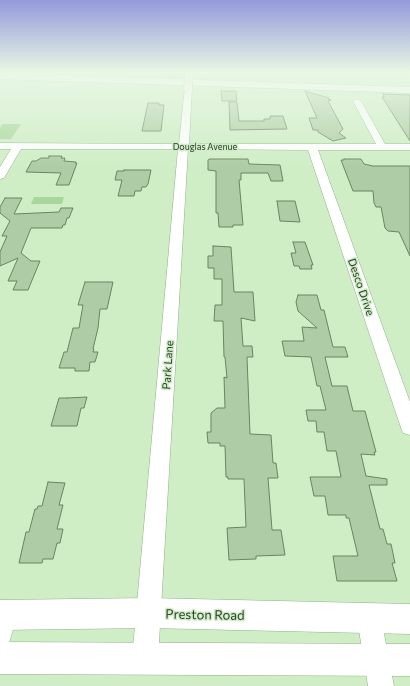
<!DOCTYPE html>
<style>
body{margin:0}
canvas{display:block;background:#cfeec6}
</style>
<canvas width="410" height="686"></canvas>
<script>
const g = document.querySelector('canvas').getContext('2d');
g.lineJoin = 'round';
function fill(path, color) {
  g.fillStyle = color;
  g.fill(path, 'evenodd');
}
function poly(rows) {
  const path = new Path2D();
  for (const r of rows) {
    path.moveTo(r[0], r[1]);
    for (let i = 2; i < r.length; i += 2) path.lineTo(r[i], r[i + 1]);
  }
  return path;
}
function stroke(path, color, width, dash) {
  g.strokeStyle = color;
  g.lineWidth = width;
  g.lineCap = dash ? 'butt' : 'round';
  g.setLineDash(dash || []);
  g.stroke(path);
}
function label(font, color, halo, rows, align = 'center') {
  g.font = font + ' Commissioner,sans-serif';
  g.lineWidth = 3;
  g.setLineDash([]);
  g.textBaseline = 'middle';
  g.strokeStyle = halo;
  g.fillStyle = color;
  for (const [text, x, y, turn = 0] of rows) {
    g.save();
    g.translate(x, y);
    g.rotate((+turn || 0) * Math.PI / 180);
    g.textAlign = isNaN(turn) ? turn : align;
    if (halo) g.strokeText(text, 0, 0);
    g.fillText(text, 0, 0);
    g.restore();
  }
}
fill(poly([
 [2,124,21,124,11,139,0,139,0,128],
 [34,197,64,197,62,204,31,204]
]), '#a7d79a');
const building = poly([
 [221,91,236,91,237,101,222,101,221,91],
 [305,91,329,98,328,99,331,100,328,101,343,129,339,133,346,138,333,141,318,132,318,130,313,130,309,118,317,118,305,91],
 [383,94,410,95,410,141,382,97,384,97,383,94],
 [229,102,237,102,239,121,264,121,264,119,270,119,270,116,283,116,287,129,230,130,229,102],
 [148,103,159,103,159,105,164,105,161,131,142,131,148,103],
 [49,156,62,156,61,158,65,158,64,161,76,162,75,163,77,163,69,185,56,185,61,173,26,172,32,161,36,161,41,158,49,158,49,156],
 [210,159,248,159,249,164,280,165,283,181,271,181,268,173,241,173,241,180,239,180,243,225,233,225,233,227,219,227,218,213,216,213,216,171,208,170,208,160,210,159],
 [344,159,361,159,364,164,373,166,410,166,410,256,399,232,388,231,385,228,381,207,376,207,374,203,373,191,353,191,341,160,344,160,344,159],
 [124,170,151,170,148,184,146,187,142,187,141,191,135,191,134,196,118,196,122,180,115,180,117,171,124,171,124,170],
 [5,198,22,198,14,214,59,212,61,208,73,208,69,218,67,218,65,225,63,225,62,228,31,228,21,253,31,261,40,261,28,290,13,290,17,281,8,281,18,258,0,266,0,252,7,236,2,236,10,221,0,213,0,207,5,198],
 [277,201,295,201,300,222,280,221,277,201],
 [293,242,305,242,313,265,311,265,312,269,300,269,299,266,294,266,291,253,296,253,293,242],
 [213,246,231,247,234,292,253,292,255,321,241,318,243,346,252,346,253,357,247,357,250,434,271,435,273,463,276,463,278,478,268,478,272,530,281,530,285,555,256,556,256,559,229,560,227,528,246,527,244,479,228,479,228,477,226,477,225,446,220,446,220,443,208,443,207,432,211,432,211,413,217,408,225,408,224,377,227,378,225,357,224,357,223,321,214,321,215,305,222,305,222,279,214,279,214,268,208,268,208,256,213,256,213,246],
 [85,282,113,282,107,309,100,309,98,328,93,349,94,349,93,352,98,352,95,362,90,362,89,371,75,371,75,368,59,368,64,352,67,352,73,328,79,328,83,305,78,305,85,282],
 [298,295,317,295,321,310,324,310,333,347,345,347,348,357,325,357,332,386,347,386,353,411,365,411,376,452,374,452,375,455,361,454,366,476,387,479,387,485,369,485,380,529,383,529,387,544,391,544,395,563,392,563,397,581,337,581,333,556,358,556,349,518,346,518,346,515,328,515,325,496,314,496,310,477,341,477,336,451,327,451,324,432,317,432,316,421,308,421,306,410,326,410,320,386,317,386,311,357,285,356,282,341,304,341,302,327,317,328,298,311,296,302,298,295],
 [67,398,87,397,84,408,81,408,77,426,51,426,59,398,67,398],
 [48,482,65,483,59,505,63,505,57,529,63,529,60,543,57,543,53,559,43,559,42,563,19,563,26,532,29,532,35,509,37,509,38,506,42,506,48,482]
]);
fill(building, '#aecca5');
stroke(building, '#698561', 1);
const minor = poly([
 [185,86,188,86,192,88,189,144,376,144,353,101,357,99,361,101,385,144,410,144,410,150,318,150,410,402,410,435,403,433,401,428,308,150,188,149,158,659,154,668,145,672,136,668,132,659,178,149,21,149,4,178,0,179,0,167,11,149,0,149,0,143,179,144,185,86],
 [5,604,14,607,17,616,9,643,0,647,0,606,5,604],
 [369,606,378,609,381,618,394,686,368,686,357,618,360,609,369,606]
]);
const major = poly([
 [149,598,410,604,410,634,149,628,0,630,0,600,149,598],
 [0,642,410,644,410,676,0,674,0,642]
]);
const highway = poly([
 [0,73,410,87,410,93,0,79,0,73]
]);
stroke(minor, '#91af89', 1);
stroke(major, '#91af89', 1);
stroke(highway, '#91af89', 1);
fill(minor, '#fff');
fill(major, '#fff');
fill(highway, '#fff');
const minorBridge = poly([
 [188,88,189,74]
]);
stroke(minorBridge, '#91af89', 9, []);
stroke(minorBridge, '#fff', 8);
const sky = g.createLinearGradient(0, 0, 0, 168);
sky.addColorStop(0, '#949adb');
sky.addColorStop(0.43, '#e9f7e5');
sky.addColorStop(1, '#e9f7e500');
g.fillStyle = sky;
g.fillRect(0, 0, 410, 168);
label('9px', '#2e3b2b', '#cfeec6', [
 ["Douglas Avenue",205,147]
]);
label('11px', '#2e3b2b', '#cfeec6', [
 ["Desco Drive",361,287,71],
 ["Park Lane",168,365,-86]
]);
label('13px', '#2e3b2b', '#cfeec6', [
 ["Preston Road",205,615,1]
]);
</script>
